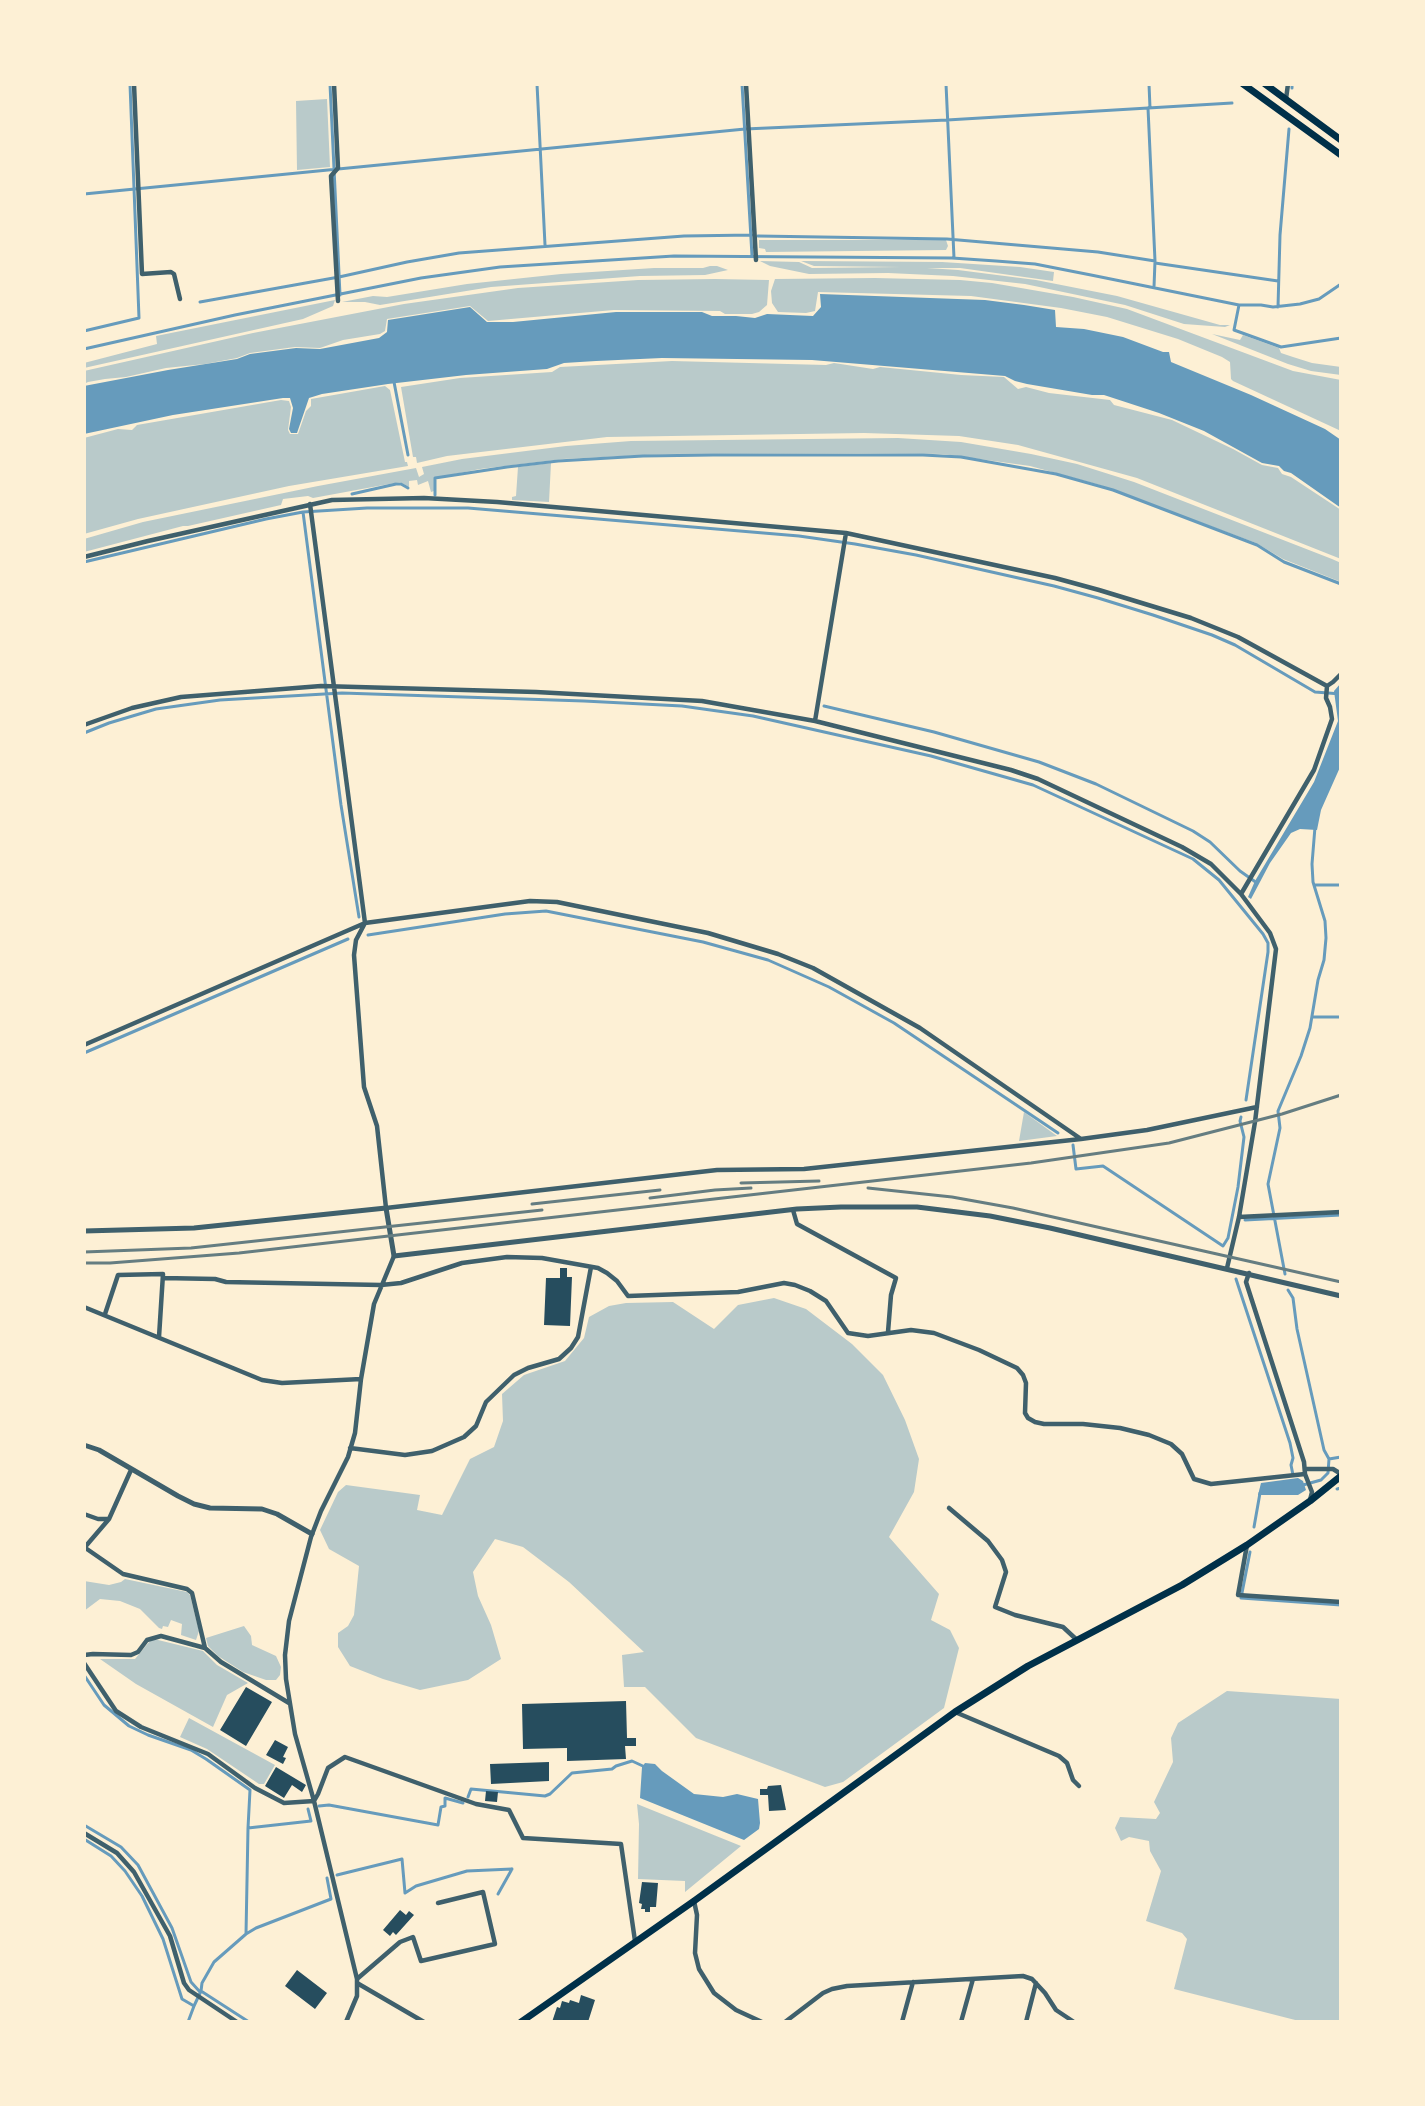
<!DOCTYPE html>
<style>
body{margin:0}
#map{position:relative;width:1425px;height:2106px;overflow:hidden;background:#fdf0d5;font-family:Montserrat,sans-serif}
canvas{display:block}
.frame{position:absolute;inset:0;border:86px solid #fdf0d5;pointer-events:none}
</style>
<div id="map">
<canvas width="1425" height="2106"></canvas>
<div class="frame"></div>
</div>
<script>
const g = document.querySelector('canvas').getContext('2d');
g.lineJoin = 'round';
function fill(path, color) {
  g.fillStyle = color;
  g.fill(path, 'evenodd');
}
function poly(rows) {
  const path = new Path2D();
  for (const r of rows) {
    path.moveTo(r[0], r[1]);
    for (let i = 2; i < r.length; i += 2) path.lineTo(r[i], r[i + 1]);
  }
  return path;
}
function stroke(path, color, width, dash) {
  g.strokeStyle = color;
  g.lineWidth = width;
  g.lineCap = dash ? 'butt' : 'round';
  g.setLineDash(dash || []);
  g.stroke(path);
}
fill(poly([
 [327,99,330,167,297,170,296,101],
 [759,240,946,240,948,246,946,250,766,252,765,249,759,248],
 [760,261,799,262,812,268,901,267,814,266,801,261,942,262,1020,267,1054,272,1053,281,960,268,927,268,958,270,1036,280,1117,296,1220,325,1230,325,1225,327,1184,324,1125,305,1025,284,953,276,888,273,809,274,770,266],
 [710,266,717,266,728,270,705,275,640,276,491,287,380,305,365,302,342,302,373,296,387,297,467,284,561,274,654,268,703,268],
 [875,278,960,280,992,283,1073,297,1127,309,1293,371,1341,380,1341,431,1233,381,1231,379,1230,362,1222,357,1178,339,1107,317,1061,308,971,296,818,292,815,311,806,313,778,312,772,303,771,291,775,279],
 [715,279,769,280,767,305,759,312,752,314,725,314,720,311,614,310,488,321,470,306,387,319,385,331,380,334,343,340,320,348,295,347,250,353,237,358,205,364,166,368,126,377,105,379,88,382,84,384,84,371,253,333,404,304,518,288,638,280],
 [335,300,333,306,303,319,84,368,84,363,157,344,156,336],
 [1212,334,1240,340,1243,335,1279,348,1281,353,1293,357,1312,363,1341,367,1341,375,1311,371,1288,364],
 [672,361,826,365,834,363,873,369,880,367,961,375,1004,377,1018,389,1026,387,1049,393,1110,400,1114,405,1172,420,1233,449,1262,465,1278,468,1282,474,1291,477,1341,510,1341,559,1137,478,1018,445,959,436,864,433,607,437,447,456,417,463,416,457,413,457,401,387,460,378,552,372,560,367],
 [385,386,390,390,405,462,407,462,408,466,289,486,138,519,84,534,84,438,118,429,132,430,137,425,281,400,289,401,291,407,288,430,290,434,298,434,306,411,311,406,311,399],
 [898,438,961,442,1031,454,1077,464,1134,482,1332,559,1341,563,1341,582,1283,559,1256,543,1100,485,1030,466,943,454,859,453,665,454,563,459,480,469,434,478,434,491,431,492,428,481,418,485,417,480,409,481,409,487,400,482,313,498,308,496,283,499,281,505,188,526,183,526,84,552,84,539,143,522,318,486,416,468,419,477,424,474,422,467,462,459,566,446,631,441],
 [551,463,549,502,512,500,512,497,516,496,518,467],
 [1024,1112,1057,1136,1019,1141],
 [774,1298,806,1309,852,1344,883,1375,905,1420,919,1459,914,1492,889,1537,939,1594,931,1620,950,1630,959,1648,944,1708,843,1782,825,1787,696,1738,645,1687,624,1687,622,1655,644,1652,569,1582,523,1547,495,1539,473,1572,478,1596,491,1625,501,1659,468,1680,420,1690,383,1679,350,1666,338,1647,338,1633,348,1626,354,1615,359,1566,329,1549,320,1530,338,1492,346,1485,420,1495,417,1510,442,1515,470,1459,494,1447,503,1421,502,1394,524,1375,565,1361,584,1338,589,1317,609,1306,626,1303,673,1302,714,1329,738,1305],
 [125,1579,187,1592,190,1595,199,1631,196,1640,181,1635,182,1624,171,1620,168,1627,163,1626,162,1629,159,1628,140,1609,120,1601,100,1599,84,1611,84,1581,109,1585,121,1582],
 [244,1626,251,1636,252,1645,276,1656,281,1667,280,1675,276,1680,266,1680,243,1672,218,1656,208,1646,206,1638],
 [154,1639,203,1651,217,1665,248,1683,227,1695,213,1727,136,1684,100,1659,135,1659,149,1642],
 [1227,1691,1341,1699,1341,2022,1303,2022,1174,1989,1187,1939,1182,1933,1146,1921,1161,1871,1150,1851,1149,1841,1129,1837,1121,1841,1115,1828,1120,1817,1156,1819,1160,1813,1154,1802,1173,1762,1171,1738,1178,1723],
 [189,1718,275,1765,264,1784,259,1784,207,1749,180,1737],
 [637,1804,741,1846,685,1892,685,1881,638,1879,639,1824]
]), '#b9caca');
fill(poly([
 [820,294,985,300,1024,305,1055,310,1056,327,1084,329,1123,337,1163,352,1169,352,1171,362,1251,395,1325,429,1341,440,1341,508,1291,473,1284,471,1279,466,1262,463,1204,431,1159,413,1104,395,1092,395,1027,384,1015,381,1005,376,812,360,662,358,596,361,564,363,547,369,466,375,388,384,322,394,309,398,297,433,291,433,289,429,293,408,290,398,283,398,173,415,84,434,84,386,168,370,237,359,250,354,296,348,320,349,379,338,387,332,388,320,470,307,487,322,513,322,616,312,702,312,712,316,736,316,755,318,767,314,813,316,821,307],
 [1341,683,1341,765,1321,810,1317,830,1300,829,1291,833,1270,863,1251,899,1248,897,1255,881,1314,782,1338,721,1334,691],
 [1298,1478,1303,1481,1306,1490,1298,1495,1258,1495,1261,1483],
 [645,1763,655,1764,662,1771,694,1794,723,1797,737,1794,758,1799,760,1823,759,1829,744,1840,640,1798,642,1767]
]), '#669bbc');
stroke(poly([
 [330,84,340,295],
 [537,84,545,245],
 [742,84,752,256],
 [946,84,954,258],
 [1149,84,1150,108],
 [1292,88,1292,84],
 [1148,108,1155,261,1154,287],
 [84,194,745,129,947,120,1232,103],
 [758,236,947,239,1098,252,1155,261],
 [1155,263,1278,281],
 [200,302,339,277,407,262,459,253,684,236,752,235],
 [1239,305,1234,330,1281,347,1341,338],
 [1278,307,1280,235,1289,129],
 [84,331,139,318,130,84],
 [84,349,235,315,421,278,500,267,674,256,952,258,996,261,1035,264,1091,275,1239,305,1261,305,1273,307,1300,304,1319,299,1341,284],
 [394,382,408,455],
 [352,494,396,484,401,484,408,488],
 [435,495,435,478,507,467,558,461,643,456,713,455,923,455,961,457,1056,474,1113,490,1257,545,1284,562,1341,584],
 [303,512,341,805,359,917],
 [84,562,266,519,303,512,367,508,468,508,799,536,855,544,916,555,1054,586,1098,598,1153,615,1212,635,1235,645,1315,692,1341,694],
 [824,706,934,732,1039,762,1096,784,1193,831,1210,842,1240,871,1257,883],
 [84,733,109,723,156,709,220,700,342,693,584,701,682,706,753,716,931,756,1033,785,1193,859,1219,880,1263,934,1268,943,1268,952,1246,1100],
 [1314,885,1341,885],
 [368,935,505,914,546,911,703,942,768,960,829,987,894,1023,1058,1133],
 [1312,1017,1341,1017],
 [84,1053,348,939],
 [1073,1145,1076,1169,1103,1166,1223,1246,1228,1238,1238,1187,1244,1137,1240,1121,1241,1117],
 [1245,1220,1341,1215],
 [1285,1274,1268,1184,1280,1128,1278,1111,1301,1056,1310,1028,1318,980,1324,960,1326,938,1325,921,1313,882,1312,864,1315,827],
 [1236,1279,1290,1443,1293,1458,1291,1465,1293,1475],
 [1288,1290,1293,1298,1297,1329,1324,1450,1329,1459],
 [1303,1485,1321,1480,1328,1473,1329,1459,1341,1457],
 [1337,1489,1341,1488],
 [1254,1527,1260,1493],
 [1250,1552,1241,1598,1341,1605],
 [84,1675,104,1705,129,1726,148,1735,191,1750,206,1759,250,1790,248,1828],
 [468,1797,471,1789,545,1796,550,1794,572,1773,612,1769,616,1766,632,1761,645,1767],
 [319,1806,329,1805,438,1825,441,1807,445,1806,445,1798,463,1803],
 [84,1825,121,1847,138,1865,172,1928,191,1982,200,1992],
 [84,1839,111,1856,125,1871,142,1896,163,1939,182,1999,194,2006,201,1991,249,2022],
 [337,1875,402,1859,405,1893,416,1886,467,1871,512,1869],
 [498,1894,512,1869],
 [246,1934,248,1828,311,1821,308,1809],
 [201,1991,202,1983,214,1962,246,1934,256,1928,331,1899,327,1878],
 [188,2022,194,2006]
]), '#669bbc', 3);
fill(poly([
 [560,1268,567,1268,567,1277,572,1277,570,1326,544,1325,546,1278,560,1278],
 [246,1687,272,1702,246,1746,220,1730],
 [626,1701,627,1738,636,1738,636,1746,625,1746,626,1759,567,1761,567,1748,523,1749,522,1704],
 [275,1740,288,1747,283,1757,286,1758,283,1764,266,1755],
 [549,1762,549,1781,491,1784,490,1764],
 [276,1767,306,1785,302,1792,292,1785,284,1798,265,1786],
 [781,1785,786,1810,769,1811,768,1795,760,1795,760,1789,767,1789,768,1786],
 [486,1791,498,1792,497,1802,485,1801],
 [642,1882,658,1883,656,1907,650,1907,650,1912,645,1912,645,1909,641,1909,642,1904,639,1903],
 [400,1910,406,1915,409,1911,414,1915,396,1935,393,1932,390,1936,383,1930],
 [297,1970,327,1993,315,2009,285,1986],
 [581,1995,595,2000,588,2022,552,2022,557,2007,560,2008,562,2001,569,2003,570,2000,579,2003]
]), '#264d5e');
stroke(poly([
 [134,84,142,274,171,272,174,274,180,299],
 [334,84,338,168,331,176,338,301],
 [746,84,756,260],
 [1286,99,1288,84],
 [310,504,365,923,356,940,354,955,364,1087,377,1126,386,1208,717,1170,804,1169,1081,1139,1147,1130,1257,1107],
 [84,557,148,541,332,500,424,498,497,502,846,533,1055,578,1099,590,1191,618,1238,637,1327,686,1326,698,1330,707,1332,719,1314,770,1241,894],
 [1327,686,1333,682,1341,674],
 [815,721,846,533],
 [84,725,132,708,181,697,321,686,536,692,702,701,815,721,1011,770,1038,779,1182,847,1211,864,1241,894,1270,933,1276,949,1255,1122,1239,1217,1227,1268],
 [84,1045,365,923,530,901,557,902,708,933,778,954,813,968,920,1028,1081,1139],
 [793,1210,797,1224,896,1278,891,1295,888,1332],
 [1239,1217,1341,1212],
 [1249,1273,1246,1282,1304,1462,1305,1474,1312,1492,1310,1500],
 [163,1278,215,1279,226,1282,381,1285,401,1283,462,1263,507,1257,542,1258,598,1268,607,1273,617,1281,628,1296,738,1292,784,1283,795,1285,810,1291,826,1301,848,1333,868,1336,911,1330,934,1333,979,1350,1017,1368,1023,1375,1026,1383,1025,1413,1028,1418,1035,1422,1044,1424,1083,1424,1120,1428,1149,1435,1171,1444,1182,1454,1194,1479,1211,1484,1305,1474],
 [84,1307,262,1380,282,1383,361,1379],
 [105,1314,118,1275,163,1274,159,1337],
 [350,1448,405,1455,432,1451,464,1437,476,1426,486,1402,514,1375,528,1368,559,1359,571,1348,578,1337,591,1267],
 [1305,1469,1333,1469,1341,1474],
 [949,1508,988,1541,1002,1560,1006,1572,995,1607,1015,1615,1063,1627,1077,1640],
 [84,1514,98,1519,109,1519],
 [1247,1545,1238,1595,1341,1602],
 [84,1547,123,1574,187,1589,192,1593,205,1648,221,1662,289,1703],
 [85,1547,109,1519,131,1470],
 [84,1655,93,1654,131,1655,138,1652,147,1640,161,1636,205,1648],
 [84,1663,116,1711,141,1727,208,1754,255,1788,284,1803,314,1801,318,1794,328,1768,345,1757,476,1804,509,1810,523,1838,621,1844,635,1941],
 [955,1712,1059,1756,1067,1763,1073,1780,1079,1786],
 [84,1833,117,1853,134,1872,170,1936,184,1983,189,1990,237,2022],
 [694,1901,697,1915,695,1953,699,1969,714,1993,736,2010,762,2022],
 [357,1979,400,1942,413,1937,421,1961,495,1944,483,1892,438,1903],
 [357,1983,424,2022],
 [346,2022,357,1996,357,1979,314,1801,295,1734,286,1679,285,1655,289,1621,311,1537,321,1511,348,1457,355,1433,361,1379,374,1304,394,1256],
 [785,2022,823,1993,832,1989,847,1986,1023,1976,1032,1979,1045,1993,1056,2010,1074,2022],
 [902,2022,913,1982],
 [961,2022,973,1979],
 [1026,2022,1036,1983]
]), '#3f606c', 4.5);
stroke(poly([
 [84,1231,194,1228,386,1208,394,1256,797,1209,841,1207,917,1207,990,1216,1050,1228,1341,1296],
 [84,1445,99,1450,178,1496,194,1504,210,1508,262,1509,277,1514,312,1534]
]), '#3f606c', 5);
stroke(poly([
 [1243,84,1341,155],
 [1265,84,1341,140],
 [521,2022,694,1901,955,1712,1028,1666,1182,1585,1247,1545,1310,1501,1341,1476]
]), '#003049', 7);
stroke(poly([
 [741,1183,819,1181],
 [868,1188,952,1197,1013,1208,1341,1282],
 [650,1198,715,1190,751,1188],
 [532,1204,660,1190],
 [84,1252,191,1248,542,1210],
 [84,1263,110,1263,239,1253,1031,1163,1169,1143,1282,1114,1341,1095]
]), '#657d81', 3);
</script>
